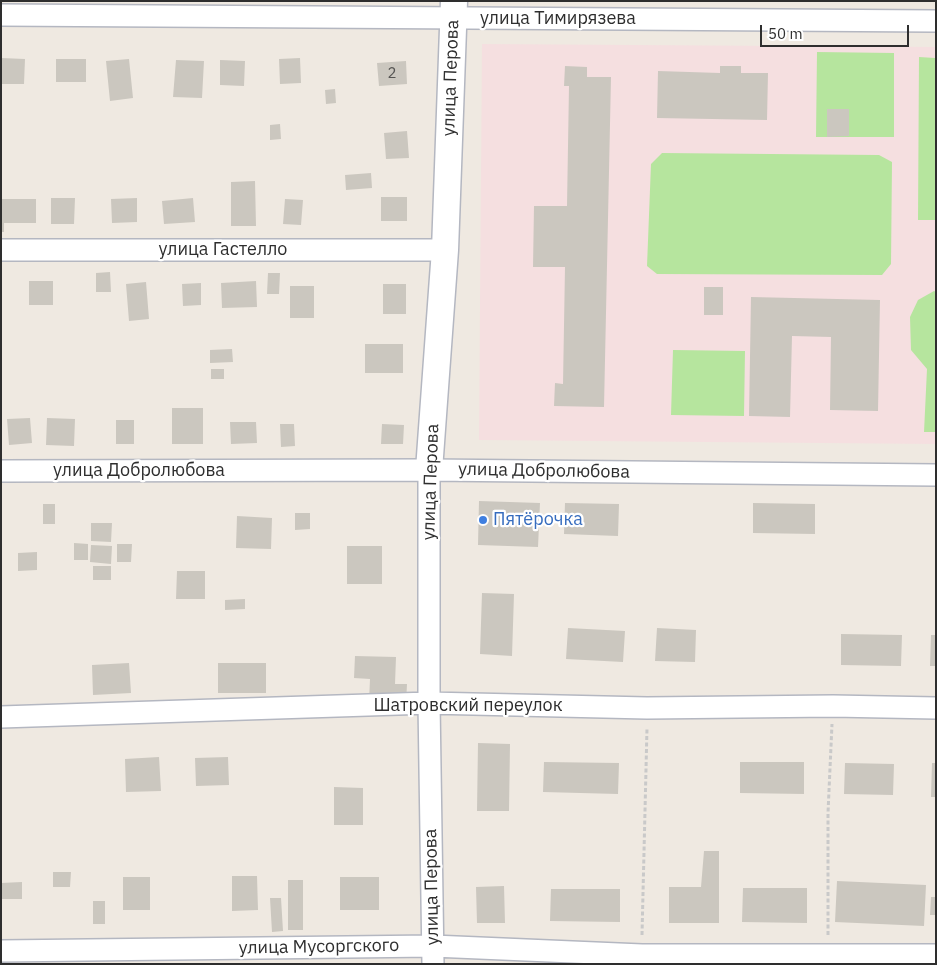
<!DOCTYPE html>
<meta charset="utf-8">
<style>
body{margin:0}
#map{position:relative;width:937px;height:965px;overflow:hidden;background:#efe9e1;font-family:"IBM Plex Sans",sans-serif}
canvas{display:block}
.frame{position:absolute;inset:0;border:2px solid #2e2e2e;pointer-events:none}
.scale{position:absolute;left:760px;top:25px;width:149px;height:22px;box-sizing:border-box;border:2px solid #2e2e2e;border-top:0;padding-left:6px;font-size:15px;line-height:18px;white-space:nowrap;color:#2e2e2e;-webkit-text-stroke:4px #fff;paint-order:stroke}
</style>
<div id="map">
<canvas width="937" height="965"></canvas>
<div class="frame"></div>
<div class="scale">50 m</div>
</div>
<script>
const g = document.querySelector('canvas').getContext('2d');
g.lineJoin = 'round';
function fill(path, color) {
  g.fillStyle = color;
  g.fill(path, 'evenodd');
}
function poly(rows) {
  const path = new Path2D();
  for (const r of rows) {
    path.moveTo(r[0], r[1]);
    for (let i = 2; i < r.length; i += 2) path.lineTo(r[i], r[i + 1]);
  }
  return path;
}
function stroke(path, color, width, dash) {
  g.strokeStyle = color;
  g.lineWidth = width;
  g.lineCap = dash ? 'butt' : 'round';
  g.setLineDash(dash || []);
  g.stroke(path);
}
function label(font, color, halo, rows, align = 'center') {
  g.font = font + ' "IBM Plex Sans",sans-serif';
  g.lineWidth = 4.5;
  g.setLineDash([]);
  g.textBaseline = 'middle';
  g.strokeStyle = halo;
  g.fillStyle = color;
  for (const [text, x, y, turn = 0] of rows) {
    g.save();
    g.translate(x, y);
    g.rotate((+turn || 0) * Math.PI / 180);
    g.textAlign = isNaN(turn) ? turn : align;
    if (halo) g.strokeText(text, 0, 0);
    g.fillText(text, 0, 0);
    g.restore();
  }
}
fill(poly([
 [482,44,936,47,936,444,479,440]
]), '#f5dfe0');
fill(poly([
 [817,52,894,53,894,137,816,137],
 [919,57,935,58,935,220,918,220],
 [662,153,879,155,892,162,891,264,882,275,657,274,647,266,651,164],
 [934,291,936,292,936,432,924,432,927,369,911,350,910,317,918,300],
 [673,350,745,351,744,416,671,415]
]), '#b6e59e');
fill(poly([
 [1,58,25,59,24,84,1,84],
 [300,58,301,83,280,84,279,59],
 [56,59,86,59,86,82,56,82],
 [129,59,133,98,110,101,106,61],
 [176,60,204,61,202,98,173,97],
 [220,60,245,61,244,86,220,85],
 [406,61,407,84,379,86,377,63],
 [565,66,587,67,587,77,611,77,604,407,554,406,555,383,563,384,565,267,533,267,534,206,567,206,569,86,564,86],
 [720,66,741,66,741,73,768,73,767,120,657,118,658,71,720,73],
 [335,89,336,103,326,104,325,90],
 [827,109,849,109,849,136,827,137],
 [280,124,281,139,270,140,270,125],
 [407,131,409,158,386,159,384,133],
 [371,173,372,188,346,190,345,175],
 [255,181,256,226,231,226,231,182],
 [381,197,407,197,407,221,381,221],
 [51,198,75,198,74,224,51,224],
 [137,198,137,222,112,223,111,199],
 [193,198,195,222,164,224,162,201],
 [1,199,36,199,36,223,4,223,4,232,1,232],
 [285,199,303,200,301,225,283,224],
 [110,272,111,292,96,292,96,273],
 [268,273,280,273,279,294,267,294],
 [29,281,53,281,53,305,29,305],
 [256,281,257,307,222,308,221,283],
 [146,282,149,319,129,321,126,284],
 [201,283,201,305,183,306,182,284],
 [383,284,406,284,406,314,383,314],
 [290,286,314,286,314,318,290,318],
 [704,287,723,287,723,315,704,315],
 [751,297,880,300,878,411,830,410,831,337,792,336,790,417,749,416],
 [365,344,403,344,403,373,365,373],
 [232,349,233,362,210,363,210,350],
 [211,369,224,369,224,379,211,379],
 [172,408,203,408,203,444,172,444],
 [30,418,32,443,9,445,7,419],
 [47,418,75,419,74,446,46,445],
 [116,420,134,420,134,444,116,444],
 [230,422,256,422,257,443,231,444],
 [280,424,294,424,295,446,281,447],
 [382,424,404,425,403,444,381,444],
 [479,501,540,503,538,547,478,545],
 [565,503,619,504,618,536,564,534],
 [753,503,815,504,815,534,753,533],
 [43,504,55,504,55,524,43,524],
 [295,513,310,513,310,529,295,530],
 [237,516,272,518,271,549,236,548],
 [91,523,112,523,111,542,91,541],
 [74,543,88,544,88,560,74,560],
 [117,544,132,544,131,562,117,562],
 [91,545,112,546,111,564,90,562],
 [347,546,382,546,382,584,347,584],
 [37,552,37,570,18,571,18,553],
 [93,566,111,566,111,580,93,580],
 [177,571,205,571,205,599,176,599],
 [482,593,514,594,512,656,480,654],
 [245,599,245,609,225,610,225,600],
 [568,628,625,631,623,662,566,659],
 [657,628,696,630,695,662,655,661],
 [841,634,902,635,901,666,841,665],
 [931,635,936,635,936,666,930,666],
 [355,656,396,657,395,684,407,684,406,704,369,702,370,679,354,678],
 [129,663,131,693,93,695,92,665],
 [218,663,266,663,266,693,218,693],
 [478,743,510,744,509,811,477,811],
 [159,757,161,791,126,792,125,759],
 [228,757,229,785,196,786,195,758],
 [544,762,619,763,618,794,543,792],
 [740,762,804,762,804,794,740,793],
 [845,763,894,764,893,795,844,794],
 [932,763,936,763,936,797,931,797],
 [334,787,363,788,363,825,334,825],
 [704,851,719,851,719,923,669,923,669,887,701,887],
 [53,872,71,872,70,887,53,887],
 [232,876,257,876,258,910,232,911],
 [123,877,150,877,150,910,123,910],
 [340,877,379,877,379,910,340,910],
 [288,880,303,880,303,930,288,930],
 [837,881,926,885,924,926,835,922],
 [22,882,22,899,1,899,1,883],
 [504,886,505,923,477,923,476,887],
 [743,888,807,888,807,923,742,922],
 [551,889,620,889,620,922,550,921],
 [931,897,936,897,936,915,930,915],
 [270,898,281,898,283,931,272,932],
 [93,901,105,901,105,924,93,924]
]), '#cbc7bf');
const minor = poly([
 [1,15,936,21],
 [1,250,445,250],
 [429,470,429,703,433,964],
 [1,471,429,470,936,475],
 [1,717,429,703,647,708,833,706,936,708],
 [1,951,433,946,642,955,936,955]
]);
const tertiary = poly([
 [429,470,445,250,454,1]
]);
stroke(minor, '#b4b7c1', 24);
stroke(tertiary, '#b4b7c1', 29);
stroke(poly([
 [642,935,647,728],
 [828,935,828,813,832,724]
]), '#c9c9c9', 3, [4, 2.5]);
stroke(minor, '#fff', 21);
stroke(tertiary, '#fff', 26);
for (const [x, y, r, color] of [
 [483,520,5,"#3f7fe0"]
]) {
  const dot = new Path2D();
  dot.arc(x, y, r, 0, 2 * Math.PI);
  g.fillStyle = color;
  g.fill(dot);
  stroke(dot, '#fff', 2);
}
label('15px', '#555452', null, [
 ["2",392,74]
]);
label('18px', '#2e2e2e', '#fff', [
 ["улица Тимирязева",558,19],
 ["улица Перова",451,78,-88],
 ["улица Гастелло",223,250],
 ["улица Добролюбова",139,471],
 ["улица Добролюбова",544,471,1],
 ["улица Перова",431,482,-88],
 ["Шатровский переулок",468,706],
 ["улица Перова",432,887,-91],
 ["улица Мусоргского",319,947,-1]
]);
label('18px', '#366cbe', '#fff', [
 ["Пятёрочка",493,520]
], 'left');
</script>
